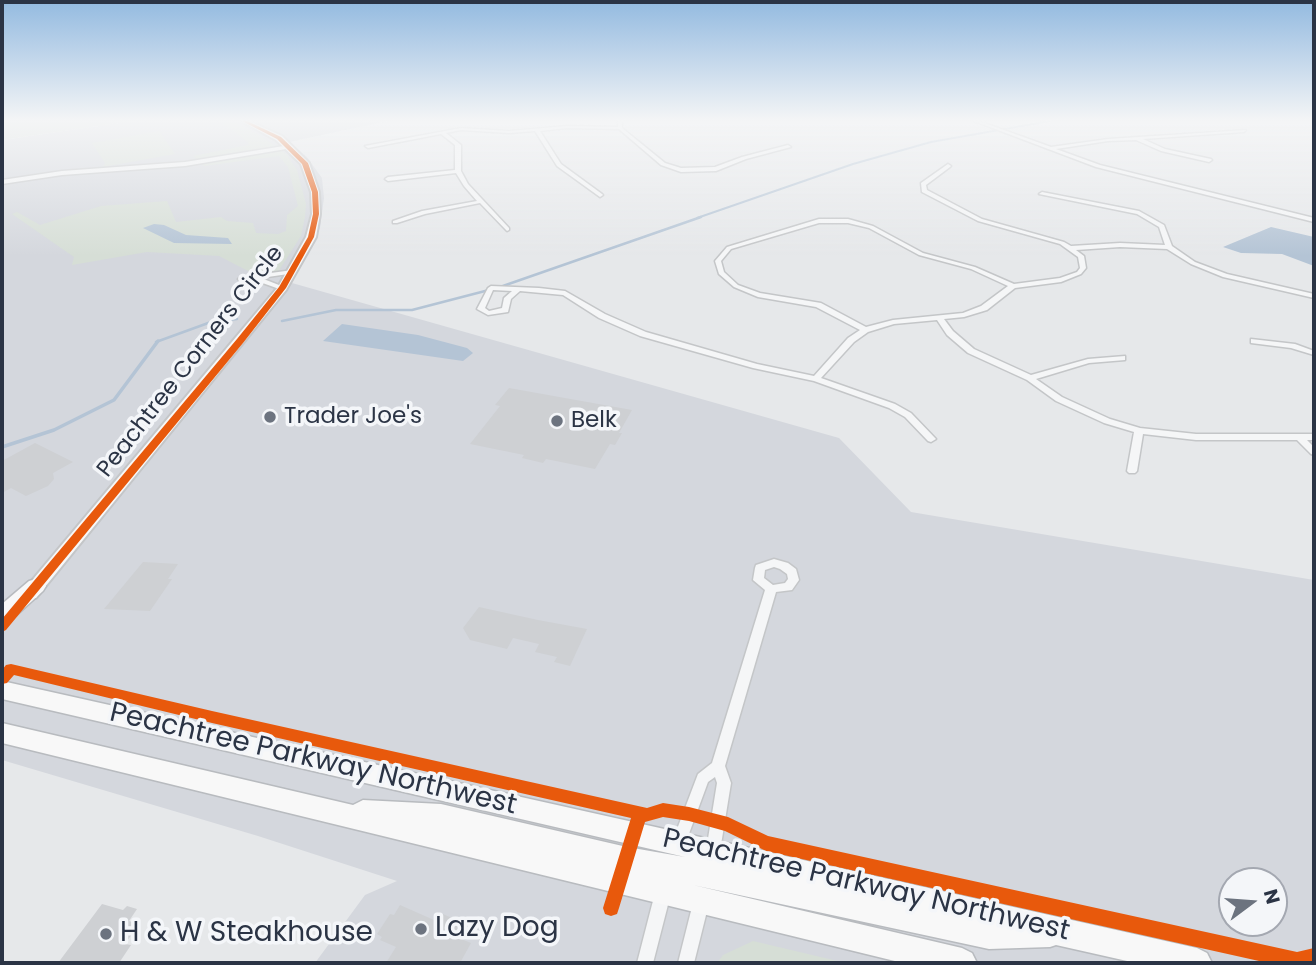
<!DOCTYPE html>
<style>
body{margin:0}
#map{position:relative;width:1316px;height:965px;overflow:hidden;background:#e6e8ea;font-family:Poppins,sans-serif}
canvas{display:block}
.frame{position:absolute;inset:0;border:4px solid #2b3445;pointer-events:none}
.north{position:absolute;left:1218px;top:867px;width:70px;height:70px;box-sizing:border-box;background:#f4f6f9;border:2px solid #a4a8b1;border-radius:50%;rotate:74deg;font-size:19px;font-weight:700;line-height:28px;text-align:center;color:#2b3445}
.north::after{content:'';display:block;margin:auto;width:24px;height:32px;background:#6c737f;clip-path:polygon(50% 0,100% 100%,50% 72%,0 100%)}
</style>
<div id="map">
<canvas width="1316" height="965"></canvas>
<div class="frame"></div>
<div class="north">N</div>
</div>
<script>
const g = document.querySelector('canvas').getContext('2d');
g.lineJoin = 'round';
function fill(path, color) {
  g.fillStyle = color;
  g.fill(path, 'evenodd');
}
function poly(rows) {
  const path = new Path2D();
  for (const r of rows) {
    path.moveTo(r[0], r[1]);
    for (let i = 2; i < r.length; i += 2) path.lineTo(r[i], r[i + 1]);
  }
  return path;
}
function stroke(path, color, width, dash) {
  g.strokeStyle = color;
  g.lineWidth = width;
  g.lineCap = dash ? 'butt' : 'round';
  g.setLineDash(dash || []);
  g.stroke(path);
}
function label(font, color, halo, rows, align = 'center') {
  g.font = font + ' Poppins,sans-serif';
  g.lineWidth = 7;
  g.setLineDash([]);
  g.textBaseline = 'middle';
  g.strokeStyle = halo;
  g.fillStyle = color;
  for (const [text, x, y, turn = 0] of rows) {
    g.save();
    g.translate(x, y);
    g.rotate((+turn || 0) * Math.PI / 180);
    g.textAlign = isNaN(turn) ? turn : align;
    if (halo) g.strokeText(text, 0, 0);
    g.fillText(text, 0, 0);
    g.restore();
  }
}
fill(poly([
 [132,121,388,121,289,142,307,157,322,178,324,198,320,228,292,283,839,438,911,512,1314,580,1314,963,315,963,365,895,397,881,258,836,2,760,2,140],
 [1232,881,1274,881,1274,923,1232,923]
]), '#d4d7dd');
fill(poly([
 [2,121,132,121,2,140],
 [220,121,234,122,261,136,286,154,297,170,306,204,305,217,301,236,278,272,250,272,219,256,147,252,72,265,74,257,12,214,17,212,40,225,101,206,167,201,176,222,221,217,227,221,253,223,256,233,278,234,286,231,287,215,298,206,288,167,279,156,204,166,193,156,248,145,248,142],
 [159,131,175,154,103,167,105,163,92,143],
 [753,941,846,963,717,963,723,955]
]), '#d6ded6');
fill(poly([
 [154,224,164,225,186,235,228,238,232,244,174,243,143,228],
 [1271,227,1314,237,1314,266,1282,254,1241,253,1223,247],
 [342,324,418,335,467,348,473,353,463,361,323,341]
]), '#b4c4d5');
stroke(poly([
 [697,218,853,164,931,142,1050,121]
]), '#b4c4d5', 2);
stroke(poly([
 [500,287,701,217],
 [282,321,336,310,412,310,489,290],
 [156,342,211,322,237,319]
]), '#b4c4d5', 2.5);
stroke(poly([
 [2,447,54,430,114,400,158,341]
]), '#b4c4d5', 3.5);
fill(poly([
 [509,388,632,410,619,433,622,433,615,445,610,444,595,469,546,459,543,463,522,458,524,455,470,444,500,406,495,405],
 [35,443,73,462,53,473,54,479,48,486,26,496,11,488,2,493,2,461],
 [143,562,178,564,168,579,172,579,150,611,104,609],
 [479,607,538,620,587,629,570,666,554,662,557,657,535,652,539,644,513,638,507,649,470,640,463,628],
 [102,904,123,910,127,906,137,909,129,921,139,924,125,944,131,945,119,963,58,963],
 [400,905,434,920,438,912,464,923,456,937,471,943,460,963,386,963,396,947,380,940,382,937,377,934,390,914,394,915]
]), '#ced0d3');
const street = poly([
 [618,121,622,121,622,128,665,163,681,168,715,167,742,157,788,145,791,147,746,159,716,171,681,172,661,165,619,129,567,128,540,131,561,164,602,194,603,195,600,197,557,166,535,131,509,133,461,130,446,133,461,145,461,171,468,184,509,228,509,230,507,231,480,203,425,214,397,223,393,223,393,221,422,211,477,201,464,186,456,173,388,181,385,179,388,177,455,170,455,145,441,134,368,148,365,146,461,128,509,131,567,126,618,127,618,121],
 [974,121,979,121,1051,147,1108,139,1246,130,1244,132,1143,139,1165,149,1211,159,1212,160,1209,162,1161,151,1136,140,1108,141,1056,149,1100,165,1314,218,1314,222,1096,167,974,121],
 [290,145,293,147,292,148,185,166,62,175,2,184,2,180,62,171,185,162,290,145],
 [948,164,951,166,950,167,926,185,927,190,982,219,1064,242,1071,246,1120,243,1165,245,1159,227,1137,214,1039,194,1042,192,1139,211,1164,225,1172,246,1195,262,1227,274,1314,294,1314,298,1223,277,1191,264,1167,249,1120,247,1076,250,1084,256,1086,268,1081,274,1061,282,1015,288,987,310,964,317,944,319,953,331,974,349,1031,375,1088,359,1125,356,1125,360,1089,363,1036,379,1062,397,1110,419,1140,428,1196,434,1314,434,1314,440,1307,440,1314,447,1314,455,1311,454,1297,440,1196,440,1143,434,1137,471,1135,473,1129,473,1127,471,1134,432,1104,423,1056,401,1027,380,968,353,947,335,937,320,894,324,868,332,854,342,821,378,895,404,911,413,936,439,931,442,928,441,905,417,889,408,814,381,753,368,640,336,599,318,563,295,520,291,511,299,508,312,488,315,477,309,488,288,491,286,539,288,565,291,605,314,646,332,757,364,814,376,848,338,860,330,816,307,758,297,734,287,719,274,715,261,727,247,819,219,848,219,873,226,923,253,975,267,1014,284,1060,278,1077,272,1080,268,1078,257,1060,244,978,221,922,192,921,183,948,164],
 [819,223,848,223,869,228,919,255,971,269,1008,286,981,306,963,313,893,320,866,327,821,303,760,293,738,285,724,272,721,261,731,249,819,223],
 [493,290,512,291,504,298,502,308,489,311,485,308,493,290],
 [293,270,295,271,295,273,261,278,284,287,284,289,282,290,257,281,256,279,241,281,238,279,241,277,293,270],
 [1251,339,1295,344,1314,351,1314,355,1291,348,1251,343,1251,339],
 [774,559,788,563,796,569,799,580,792,590,776,592,725,766,731,783,720,851,718,856,713,858,708,856,706,851,717,783,715,777,708,782,683,850,678,852,673,850,671,845,698,774,712,763,765,590,753,580,755,568,756,565,774,559],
 [774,567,780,569,787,574,788,579,785,583,773,585,764,578,765,570,774,567],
 [663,885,668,888,671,893,653,963,637,963,655,893,658,888,663,885],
 [701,895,706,898,709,903,694,963,678,963,693,903,696,898,701,895]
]);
const secondary = poly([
 [241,121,249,121,282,136,309,163,319,192,320,214,316,237,286,290,36,598,24,598,22,594,24,590,278,287,306,237,312,214,311,192,301,164,276,140,241,121]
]);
const highway = poly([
 [36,579,43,581,46,586,43,591,9,622,2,624,2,604,29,581,36,579],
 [2,681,1197,948,1207,953,1212,963,1136,963,1056,945,1050,947,989,949,693,885,962,948,972,953,977,963,903,963,2,743,2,723,353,805,363,800,441,804,627,847,685,857,2,699,2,681]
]);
stroke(street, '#c4c6c8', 3);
stroke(secondary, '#c4c6c8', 4);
stroke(highway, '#b8bbbf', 3);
fill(street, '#f5f6f7');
fill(secondary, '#f8f8f8');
fill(highway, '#f8f8f8');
fill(poly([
 [242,121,247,121,281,137,308,163,318,192,319,214,314,237,286,288,243,343,6,630,2,632,2,619,237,339,279,287,308,237,313,214,312,192,302,164,277,139,242,121],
 [11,664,212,711,647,808,663,803,689,807,728,817,768,836,1297,952,1314,948,1314,963,1268,963,766,851,725,831,689,821,663,817,645,822,619,908,617,914,611,916,605,914,603,908,631,818,212,723,14,675,7,683,2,684,2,670,6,665,11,664]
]), '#e8590c');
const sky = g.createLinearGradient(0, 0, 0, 256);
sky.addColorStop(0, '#93bae0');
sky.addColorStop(0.47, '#f4f5f6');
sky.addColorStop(1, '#f4f5f600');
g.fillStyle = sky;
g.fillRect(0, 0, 1316, 256);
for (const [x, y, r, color] of [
 [270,417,7,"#6c737f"],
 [557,421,7,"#6c737f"],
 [421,929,7,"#6c737f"],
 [106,934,7,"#6c737f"]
]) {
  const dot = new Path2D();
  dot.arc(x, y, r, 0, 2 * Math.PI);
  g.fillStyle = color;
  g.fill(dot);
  stroke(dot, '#f4f6f9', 2.5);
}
label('23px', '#2b3445', '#f4f6f9', [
 ["Peachtree Corners Circle",191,362,-52]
]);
label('23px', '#2b3445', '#f4f6f9', [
 ["Trader Joe's",284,417],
 ["Belk",571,421]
], 'left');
label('28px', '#2b3445', '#f4f6f9', [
 ["Peachtree Parkway Northwest",313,760,13],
 ["Peachtree Parkway Northwest",866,886,13]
]);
label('28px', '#2b3445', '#f4f6f9', [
 ["Lazy Dog",435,929],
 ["H & W Steakhouse",120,934]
], 'left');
</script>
